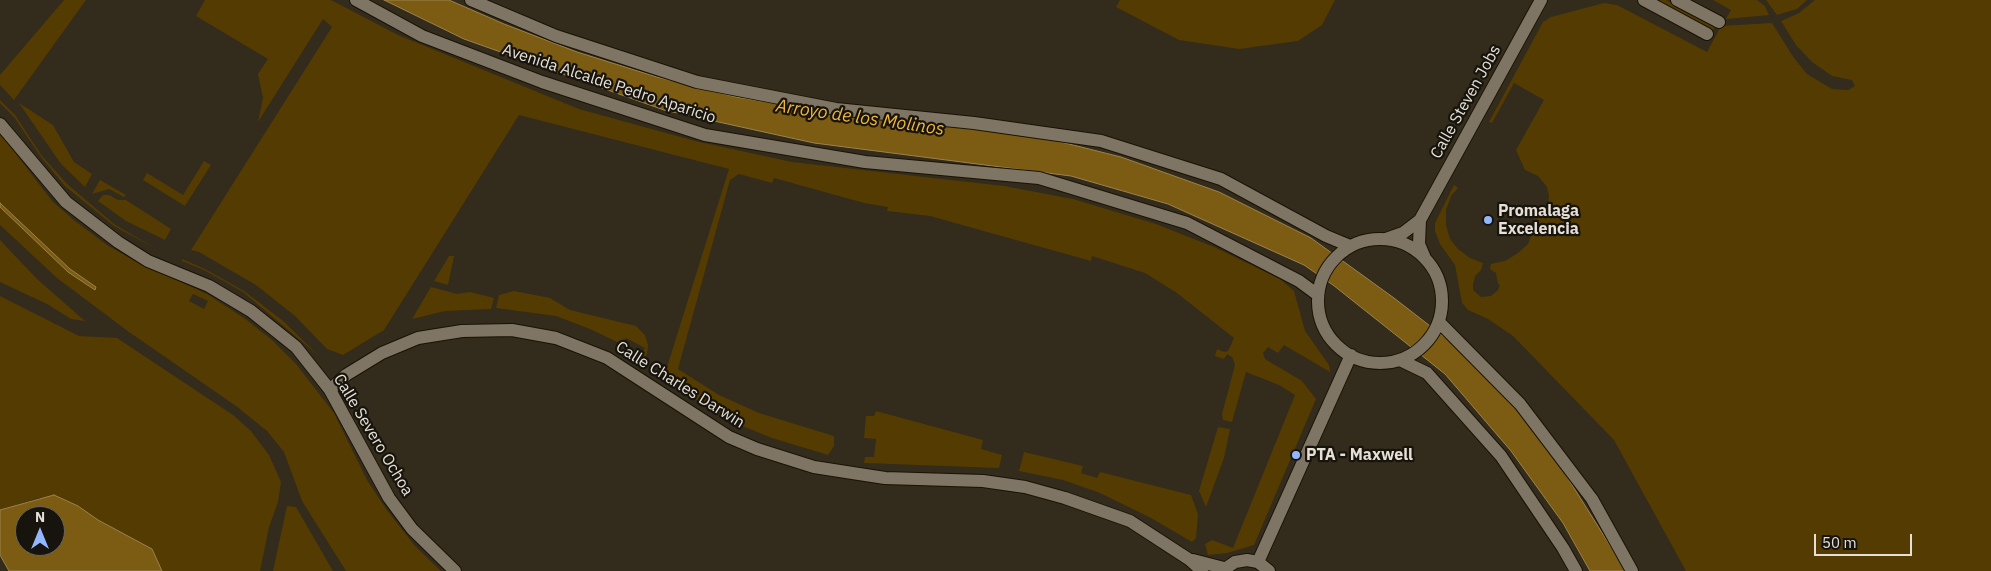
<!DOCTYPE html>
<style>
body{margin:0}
#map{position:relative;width:1991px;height:571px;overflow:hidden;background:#332b1b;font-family:"IBM Plex Sans",sans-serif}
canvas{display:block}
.north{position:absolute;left:15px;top:506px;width:50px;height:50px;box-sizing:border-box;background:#17140d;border:1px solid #69655d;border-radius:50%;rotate:0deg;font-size:14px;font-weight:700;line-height:20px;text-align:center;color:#e5dfd6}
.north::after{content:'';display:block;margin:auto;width:18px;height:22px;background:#92b7fd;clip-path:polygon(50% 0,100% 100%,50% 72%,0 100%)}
.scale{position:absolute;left:1814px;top:534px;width:98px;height:22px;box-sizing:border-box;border:2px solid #e5dfd6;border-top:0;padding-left:6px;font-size:15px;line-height:18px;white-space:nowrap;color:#e5dfd6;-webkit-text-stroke:4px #17140d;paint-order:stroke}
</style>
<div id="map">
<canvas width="1991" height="571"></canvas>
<div class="north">N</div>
<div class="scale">50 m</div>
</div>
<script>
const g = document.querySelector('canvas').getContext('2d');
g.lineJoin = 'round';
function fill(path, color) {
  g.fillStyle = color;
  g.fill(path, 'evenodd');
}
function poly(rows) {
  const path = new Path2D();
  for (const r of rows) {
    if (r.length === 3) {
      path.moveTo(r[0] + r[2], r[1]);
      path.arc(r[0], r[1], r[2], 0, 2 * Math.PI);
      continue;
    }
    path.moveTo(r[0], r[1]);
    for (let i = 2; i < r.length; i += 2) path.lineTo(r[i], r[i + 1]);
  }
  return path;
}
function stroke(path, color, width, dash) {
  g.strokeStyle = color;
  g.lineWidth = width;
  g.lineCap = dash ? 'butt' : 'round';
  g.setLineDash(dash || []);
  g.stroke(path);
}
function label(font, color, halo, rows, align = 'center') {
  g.font = font + ' "IBM Plex Sans",sans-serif';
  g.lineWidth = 4.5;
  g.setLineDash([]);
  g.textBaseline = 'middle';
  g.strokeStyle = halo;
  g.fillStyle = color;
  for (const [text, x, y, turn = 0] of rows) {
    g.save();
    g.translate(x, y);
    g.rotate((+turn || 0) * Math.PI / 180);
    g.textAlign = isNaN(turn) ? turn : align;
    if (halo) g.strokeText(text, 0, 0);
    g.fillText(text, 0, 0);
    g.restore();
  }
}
fill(poly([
 [64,0,86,0,14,100,0,85,0,75],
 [205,0,331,0,398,35,579,109,695,141,792,162,1004,186,1073,199,1156,224,1214,247,1280,279,1294,291,1305,331,1329,365,1330,372,1284,345,1278,353,1268,347,1263,353,1265,359,1302,381,1316,399,1254,545,1227,553,1208,555,1205,544,1212,540,1233,548,1295,395,1279,385,1246,372,1232,422,1223,420,1222,414,1235,365,1232,357,1227,354,1224,359,1215,356,1217,349,1224,352,1228,351,1234,338,1177,293,1145,273,1092,256,1091,261,930,216,887,211,888,207,864,203,774,178,772,183,739,174,730,180,678,369,719,395,759,413,834,436,834,446,828,455,772,438,735,423,663,380,729,169,519,115,384,330,343,355,327,349,295,316,256,285,199,252,191,250,332,27,323,19,258,122,263,98,258,74,268,59,196,16],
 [1120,0,1335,0,1322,25,1298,41,1239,49,1179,40,1116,7],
 [1655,0,1666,0,1716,26,1713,30],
 [1713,0,1757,0,1765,6,1769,15,1726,19,1731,10],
 [1766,0,1807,0,1797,9,1777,15],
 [1815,0,1991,0,1991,571,1686,571,1614,440,1513,336,1488,319,1468,310,1462,303,1455,265,1440,244,1435,231,1435,223,1454,185,1458,188,1451,196,1446,210,1446,225,1450,239,1458,249,1470,258,1483,263,1481,270,1475,276,1473,285,1473,290,1481,297,1491,296,1498,290,1500,285,1498,284,1496,273,1490,269,1491,264,1505,261,1518,253,1528,244,1533,230,1534,216,1543,211,1548,203,1549,196,1547,187,1538,176,1525,170,1516,150,1544,100,1514,83,1492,123,1489,122,1543,22,1551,17,1604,3,1617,5,1707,52,1721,26,1772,23,1794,58,1807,74,1832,89,1848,90,1855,86,1852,80,1832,76,1812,62,1796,45,1781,21,1799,13],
 [0,100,15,115,42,156,67,184,114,224,158,250,114,226,65,186,41,157,14,117,0,103],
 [19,103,53,125,74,162,92,174,85,187,61,164],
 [0,133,52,201,75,221,107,245,135,261,207,294,244,318,272,340,296,364,334,413,367,480,386,509,415,546,441,571,346,571,302,501,284,452,267,431,236,406,129,332,57,278,0,225,0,207,68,272,95,290,96,287,70,269,0,203],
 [193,294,208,301,204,309,189,301],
 [204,161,211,165,185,206,143,180,147,173,183,195],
 [100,180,126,195,124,197,109,189,92,194],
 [103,195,109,195,118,200,126,200,171,229,165,240,126,221,98,201],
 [0,240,37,279,85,321,71,319,47,304,0,282],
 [449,256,454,256,448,285,434,281],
 [182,259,205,269,244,291,282,320,319,356,243,292,204,270,182,261],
 [431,287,457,294,470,292,494,298,491,309,445,311,412,319],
 [514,291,550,298,570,310,636,326,645,335,648,345,647,354,644,359,640,357,645,348,626,338,621,344,590,329,556,316,496,308,499,295],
 [0,296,79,336,117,338,233,415,251,431,269,455,281,482,278,502,269,527,260,571,162,571,152,549,98,520,78,506,39,498,0,510],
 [876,411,983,440,981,449,1002,455,999,468,864,463,865,457,874,457,876,439,864,438,866,416,874,416],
 [1218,427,1230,429,1224,458,1206,507,1199,491],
 [1024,452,1083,466,1081,473,1097,478,1100,472,1191,495,1198,514,1196,538,1192,542,1151,518,1100,493,1063,480,1019,471],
 [287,506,296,507,333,571,273,571]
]), '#543b01');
const water = poly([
 [384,0,449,0,504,24,577,52,657,77,736,97,873,119,992,131,1057,141,1121,157,1219,192,1311,238,1394,298,1470,357,1505,395,1559,464,1626,571,1590,571,1563,523,1511,451,1445,374,1333,285,1304,265,1168,204,1071,176,814,143,664,110,464,39,384,0],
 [0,203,70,269,96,287,95,290,68,272,0,207,0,203],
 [54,495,78,506,98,520,152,549,162,571,9,571,0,555,0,510,54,495],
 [25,516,55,516,55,546,25,546,25,516]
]);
fill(water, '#7c5c13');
stroke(water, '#9c834e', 1);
const minor = poly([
 [356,0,422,36,542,82,705,135,865,162,1039,178,1187,223,1299,281,1318,295],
 [471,0,556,36,697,82,836,109,974,123,1101,141,1221,179,1326,236,1350,246],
 [1644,0,1707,34],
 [1677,0,1719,22],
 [0,124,66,202,118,242,148,261,209,286,251,311,296,347,330,390,389,498,412,529,455,571],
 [1420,220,1419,244,1425,258],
 [1386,239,1403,233,1420,220,1541,0],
 [1380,301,62],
 [1439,322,1520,404,1592,499,1632,571],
 [1400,360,1427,373,1501,456,1563,548,1576,571],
 [330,390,346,375,382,353,418,338,462,331,512,330,556,338,607,358,729,437,757,449,814,467,846,472,885,478,983,481,1025,487,1065,498,1130,521,1190,560,1202,571],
 [1193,560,1224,568],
 [1258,562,1351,355],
 [1222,571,1235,562,1247,560,1258,562,1269,571]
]);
stroke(minor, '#1a1305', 14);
stroke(minor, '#7f7564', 12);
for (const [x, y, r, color] of [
 [1488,220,5,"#92b7fd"],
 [1296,455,5,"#92b7fd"]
]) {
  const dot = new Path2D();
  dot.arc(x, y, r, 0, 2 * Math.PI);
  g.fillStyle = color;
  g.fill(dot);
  stroke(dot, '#17140d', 2);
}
label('16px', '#e5dfd6', '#17140d', [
 ["Avenida Alcalde Pedro Aparicio",609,84,18],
 ["Calle Steven Jobs",1466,102,-61],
 ["Calle Charles Darwin",680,385,32],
 ["Calle Severo Ochoa",373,435,59]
]);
label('bold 16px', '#e5dfd6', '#17140d', [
 ["Promalaga",1498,211],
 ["Excelencia",1498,229],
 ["PTA - Maxwell",1306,455]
], 'left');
label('italic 18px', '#efb63b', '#17140d', [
 ["Arroyo de los Molinos",860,118,8]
]);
</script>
